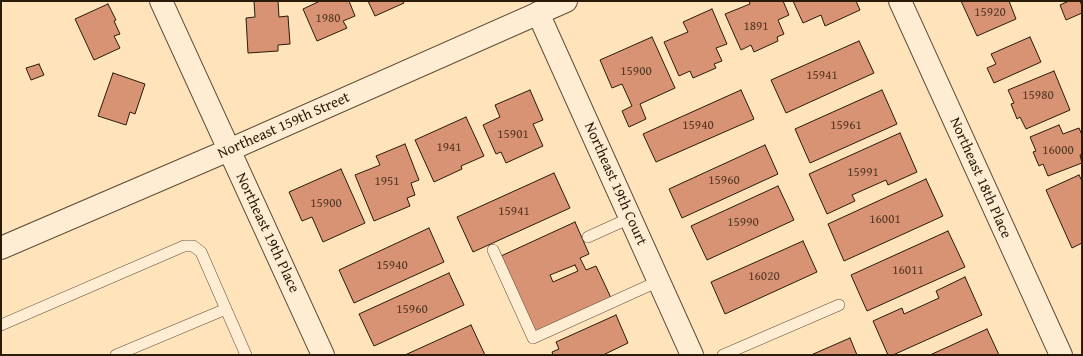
<!DOCTYPE html>
<style>
body{margin:0}
#map{position:relative;width:1083px;height:356px;overflow:hidden;background:#ffe3bb;font-family:"Gentium Book Plus",serif}
canvas{display:block}
.frame{position:absolute;inset:0;border:2px solid #2a1a08;pointer-events:none}
</style>
<div id="map">
<canvas width="1083" height="356"></canvas>
<div class="frame"></div>
</div>
<script>
const g = document.querySelector('canvas').getContext('2d');
g.lineJoin = 'round';
function fill(path, color) {
  g.fillStyle = color;
  g.fill(path, 'evenodd');
}
function poly(rows) {
  const path = new Path2D();
  for (const r of rows) {
    path.moveTo(r[0], r[1]);
    for (let i = 2; i < r.length; i += 2) path.lineTo(r[i], r[i + 1]);
  }
  return path;
}
function stroke(path, color, width, dash) {
  g.strokeStyle = color;
  g.lineWidth = width;
  g.lineCap = dash ? 'butt' : 'round';
  g.setLineDash(dash || []);
  g.stroke(path);
}
function label(font, color, halo, rows, align = 'center') {
  g.font = font + ' "Gentium Book Plus",serif';
  g.lineWidth = 3;
  g.setLineDash([]);
  g.textBaseline = 'middle';
  g.strokeStyle = halo;
  g.fillStyle = color;
  for (const [text, x, y, turn = 0] of rows) {
    g.save();
    g.translate(x, y);
    g.rotate((+turn || 0) * Math.PI / 180);
    g.textAlign = isNaN(turn) ? turn : align;
    if (halo) g.strokeText(text, 0, 0);
    g.fillText(text, 0, 0);
    g.restore();
  }
}
const building = poly([
 [254,1,278,1,279,17,288,16,290,44,278,45,278,51,248,53,246,18,255,17,254,1],
 [320,1,349,1,355,16,343,21,347,28,317,41,303,9,320,1],
 [368,1,403,1,404,3,375,16,368,1],
 [749,1,783,1,789,15,778,20,784,34,777,37,778,41,754,52,751,45,741,50,725,14,750,4,749,1],
 [793,1,856,1,860,10,825,26,821,15,803,23,793,1],
 [961,1,1009,1,1016,19,977,36,961,1],
 [1069,1,1080,1,1082,6,1082,13,1066,20,1060,5,1069,1],
 [108,4,116,20,114,21,120,34,114,36,120,48,94,60,75,19,108,4],
 [712,9,727,44,716,48,722,61,714,64,716,68,693,78,690,71,679,76,664,42,688,32,683,22,712,9],
 [652,37,675,88,640,104,646,119,629,127,622,111,632,106,622,84,612,88,600,60,652,37],
 [1030,37,1041,62,994,83,987,68,996,64,991,54,1030,37],
 [859,41,874,73,786,113,771,80,859,41],
 [39,64,44,75,31,80,26,68,39,64],
 [1054,71,1070,110,1026,129,1020,117,1017,119,1011,104,1014,103,1008,90,1054,71],
 [113,73,145,84,135,114,130,112,126,125,98,116,113,73],
 [530,90,543,120,533,124,543,146,506,163,501,152,496,154,483,125,500,117,495,105,530,90],
 [741,90,754,119,656,162,643,134,741,90],
 [882,90,897,124,810,163,795,129,882,90],
 [466,117,484,156,461,166,462,169,434,182,415,140,466,117],
 [1059,125,1063,134,1079,128,1082,135,1082,154,1080,155,1082,163,1048,176,1043,164,1039,166,1033,152,1036,151,1030,137,1059,125],
 [900,133,917,172,888,185,886,180,852,195,855,201,827,214,809,174,900,133],
 [405,144,419,180,411,183,415,195,407,198,410,206,374,221,355,175,380,165,376,156,405,144],
 [765,145,778,174,682,218,669,189,765,145],
 [341,169,365,223,323,242,312,217,302,221,289,192,341,169],
 [554,173,570,208,473,252,457,217,554,173],
 [1079,175,1082,181,1082,243,1072,248,1046,190,1079,175],
 [926,179,943,216,844,261,828,224,926,179],
 [778,186,794,220,707,260,691,226,778,186],
 [575,222,589,254,580,258,586,270,596,266,612,300,536,334,501,256,575,222],
 [575,265,578,271,553,282,550,275,575,265],
 [429,228,444,262,354,303,339,270,429,228],
 [948,231,965,267,867,311,851,275,948,231],
 [803,241,817,272,725,314,711,282,803,241],
 [449,273,464,305,374,346,359,314,449,273],
 [965,277,982,315,893,355,888,355,873,321,902,308,904,314,939,298,936,291,965,277],
 [616,315,628,343,603,355,553,355,552,352,559,349,556,342,616,315],
 [471,325,485,355,405,355,471,325],
 [987,329,999,355,930,355,987,329],
 [850,338,857,355,811,355,850,338]
]);
fill(building, '#d89375');
stroke(building, '#2a1a08', 1);
const service = poly([
 [588,237,630,218],
 [493,250,533,338,659,281],
 [1,325,184,246,193,246,201,252,246,355],
 [116,355,226,309],
 [723,355,839,305]
]);
const minor = poly([
 [161,1,323,355],
 [900,1,1061,355],
 [538,13,692,355]
]);
const tertiary = poly([
 [1,248,229,150,566,1]
]);
stroke(service, '#5f4c35', 12);
stroke(minor, '#5f4c35', 24);
stroke(tertiary, '#5f4c35', 24);
stroke(service, '#ffedd3', 11);
stroke(minor, '#ffedd3', 22);
stroke(tertiary, '#ffedd3', 22);
label('13px', '#563823', null, [
 ["15920",990,13],
 ["1980",328,19],
 ["1891",756,27],
 ["15900",636,72],
 ["15941",822,76],
 ["15980",1038,96],
 ["15940",698,126],
 ["15961",846,126],
 ["15901",513,135],
 ["1941",449,148],
 ["16000",1058,151],
 ["15991",863,173],
 ["15960",724,181],
 ["1951",387,182],
 ["15900",326,204],
 ["15941",514,212],
 ["16001",885,220],
 ["15990",743,223],
 ["15940",392,266],
 ["16011",908,271],
 ["16020",764,277],
 ["15960",412,310]
]);
label('15px', '#2a1a08', '#ffedd3', [
 ["Northeast 159th Street",284,126,-24],
 ["Northeast 18th Place",980,178,66],
 ["Northeast 19th Court",615,184,66],
 ["Northeast 19th Place",267,233,65]
]);
</script>
